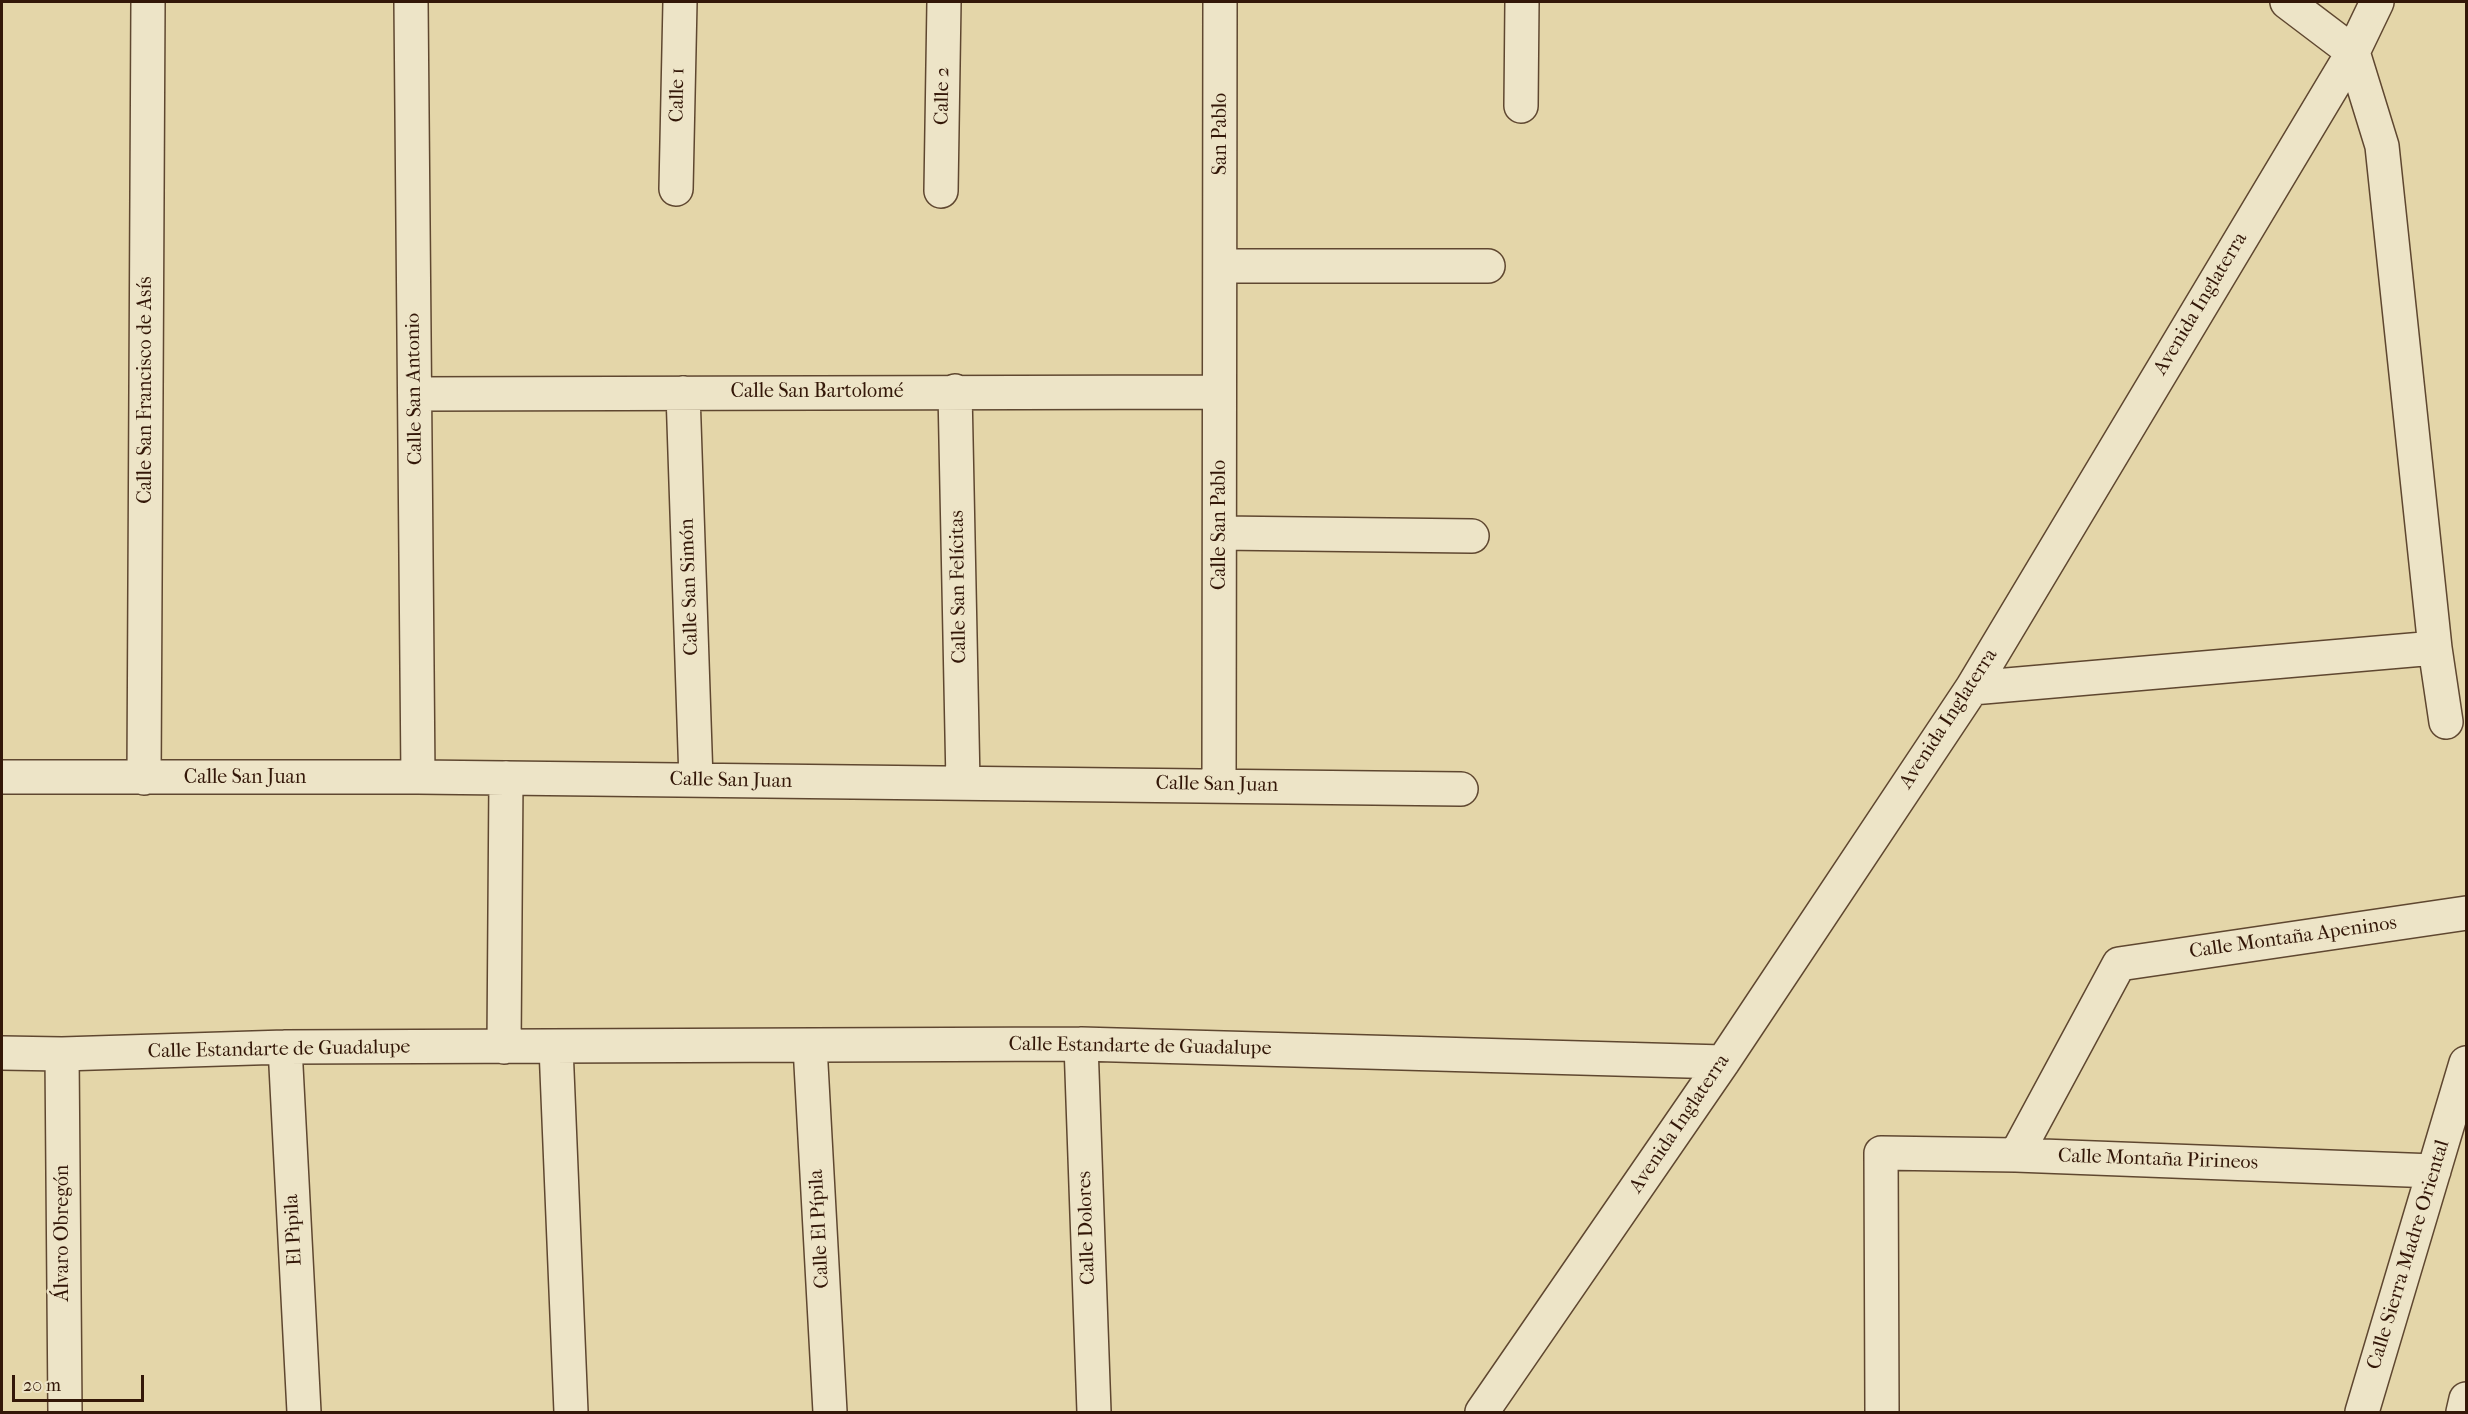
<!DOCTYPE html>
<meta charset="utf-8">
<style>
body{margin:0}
#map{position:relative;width:2468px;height:1414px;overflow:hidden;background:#e4d6a9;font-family:"IM FELL French Canon",serif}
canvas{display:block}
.frame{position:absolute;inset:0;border:3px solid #331708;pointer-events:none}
.scale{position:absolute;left:12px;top:1375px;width:132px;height:27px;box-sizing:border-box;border:3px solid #331708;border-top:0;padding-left:8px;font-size:18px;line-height:21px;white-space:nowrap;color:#331708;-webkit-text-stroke:4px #ede4c7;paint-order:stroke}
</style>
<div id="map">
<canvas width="2468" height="1414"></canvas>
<div class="frame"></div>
<div class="scale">20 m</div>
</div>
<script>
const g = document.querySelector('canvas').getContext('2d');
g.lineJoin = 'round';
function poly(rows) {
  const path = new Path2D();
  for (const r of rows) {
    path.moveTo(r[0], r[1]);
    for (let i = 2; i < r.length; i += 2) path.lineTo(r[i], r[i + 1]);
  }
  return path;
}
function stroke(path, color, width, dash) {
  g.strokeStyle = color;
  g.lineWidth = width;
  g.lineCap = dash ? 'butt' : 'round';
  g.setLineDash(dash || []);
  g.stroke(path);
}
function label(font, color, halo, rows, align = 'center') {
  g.font = font + ' "IM FELL French Canon",serif';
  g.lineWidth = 5;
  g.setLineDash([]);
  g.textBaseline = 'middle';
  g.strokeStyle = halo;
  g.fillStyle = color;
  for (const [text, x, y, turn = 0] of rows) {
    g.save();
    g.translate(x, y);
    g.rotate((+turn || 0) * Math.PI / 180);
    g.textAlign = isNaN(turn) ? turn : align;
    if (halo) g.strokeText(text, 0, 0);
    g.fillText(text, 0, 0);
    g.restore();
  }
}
const minor = poly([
 [411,2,418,777],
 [2287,2,2353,52,2382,146,2435,648,2446,722],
 [1521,106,1522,2],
 [676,189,680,2],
 [941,191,944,2],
 [1222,266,1488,266],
 [955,391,963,783],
 [683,393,696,780],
 [415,394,1219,392],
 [1220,533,1472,536],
 [1972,688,2435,648],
 [2,777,418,777,1461,789],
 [144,778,148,2],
 [1219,785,1220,2],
 [1081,1044,1094,1412],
 [810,1046,830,1412],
 [285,1047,304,1412],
 [504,1047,506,778],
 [556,1047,571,1412],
 [2,1053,62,1054,285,1047,1081,1044,1723,1062],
 [62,1054,65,1412],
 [2016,1155,2119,964,2466,913],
 [1482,1412,1723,1062,1972,688,2353,52,2377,2],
 [1882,1412,1881,1153,2016,1155,2434,1171],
 [2362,1412,2466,1063],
 [2463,1412,2466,1399]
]);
stroke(minor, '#5f4730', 36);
stroke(minor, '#ede4c7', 33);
label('20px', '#331708', '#ede4c7', [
 ["Calle 1",678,95,-89],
 ["Calle 2",943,96,-89],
 ["San Pablo",1221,134,-90],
 ["Avenida Inglaterra",2201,304,-59],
 ["Calle San Antonio",415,389,-91],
 ["Calle San Francisco de Asís",146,390,-90],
 ["Calle San Bartolomé",817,392],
 ["Calle San Pablo",1220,525,-90],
 ["Calle San Simón",690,587,-92],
 ["Calle San Felícitas",959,587,-91],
 ["Avenida Inglaterra",1949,719,-57],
 ["Calle San Juan",245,778],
 ["Calle San Juan",731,781,1],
 ["Calle San Juan",1217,785,1],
 ["Calle Montaña Apeninos",2293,938,-8],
 ["Calle Estandarte de Guadalupe",1140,1047,1],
 ["Calle Estandarte de Guadalupe",279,1050,-1],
 ["Avenida Inglaterra",1680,1124,-56],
 ["Calle Montaña Pirineos",2158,1160,2],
 ["Calle Dolores",1087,1228,-92],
 ["Calle El Pípila",820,1229,-93],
 ["El Pìpila",294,1230,-93],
 ["Álvaro Obregón",63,1233,-90],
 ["Calle Sierra Madre Oriental",2409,1255,-73]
]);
</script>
